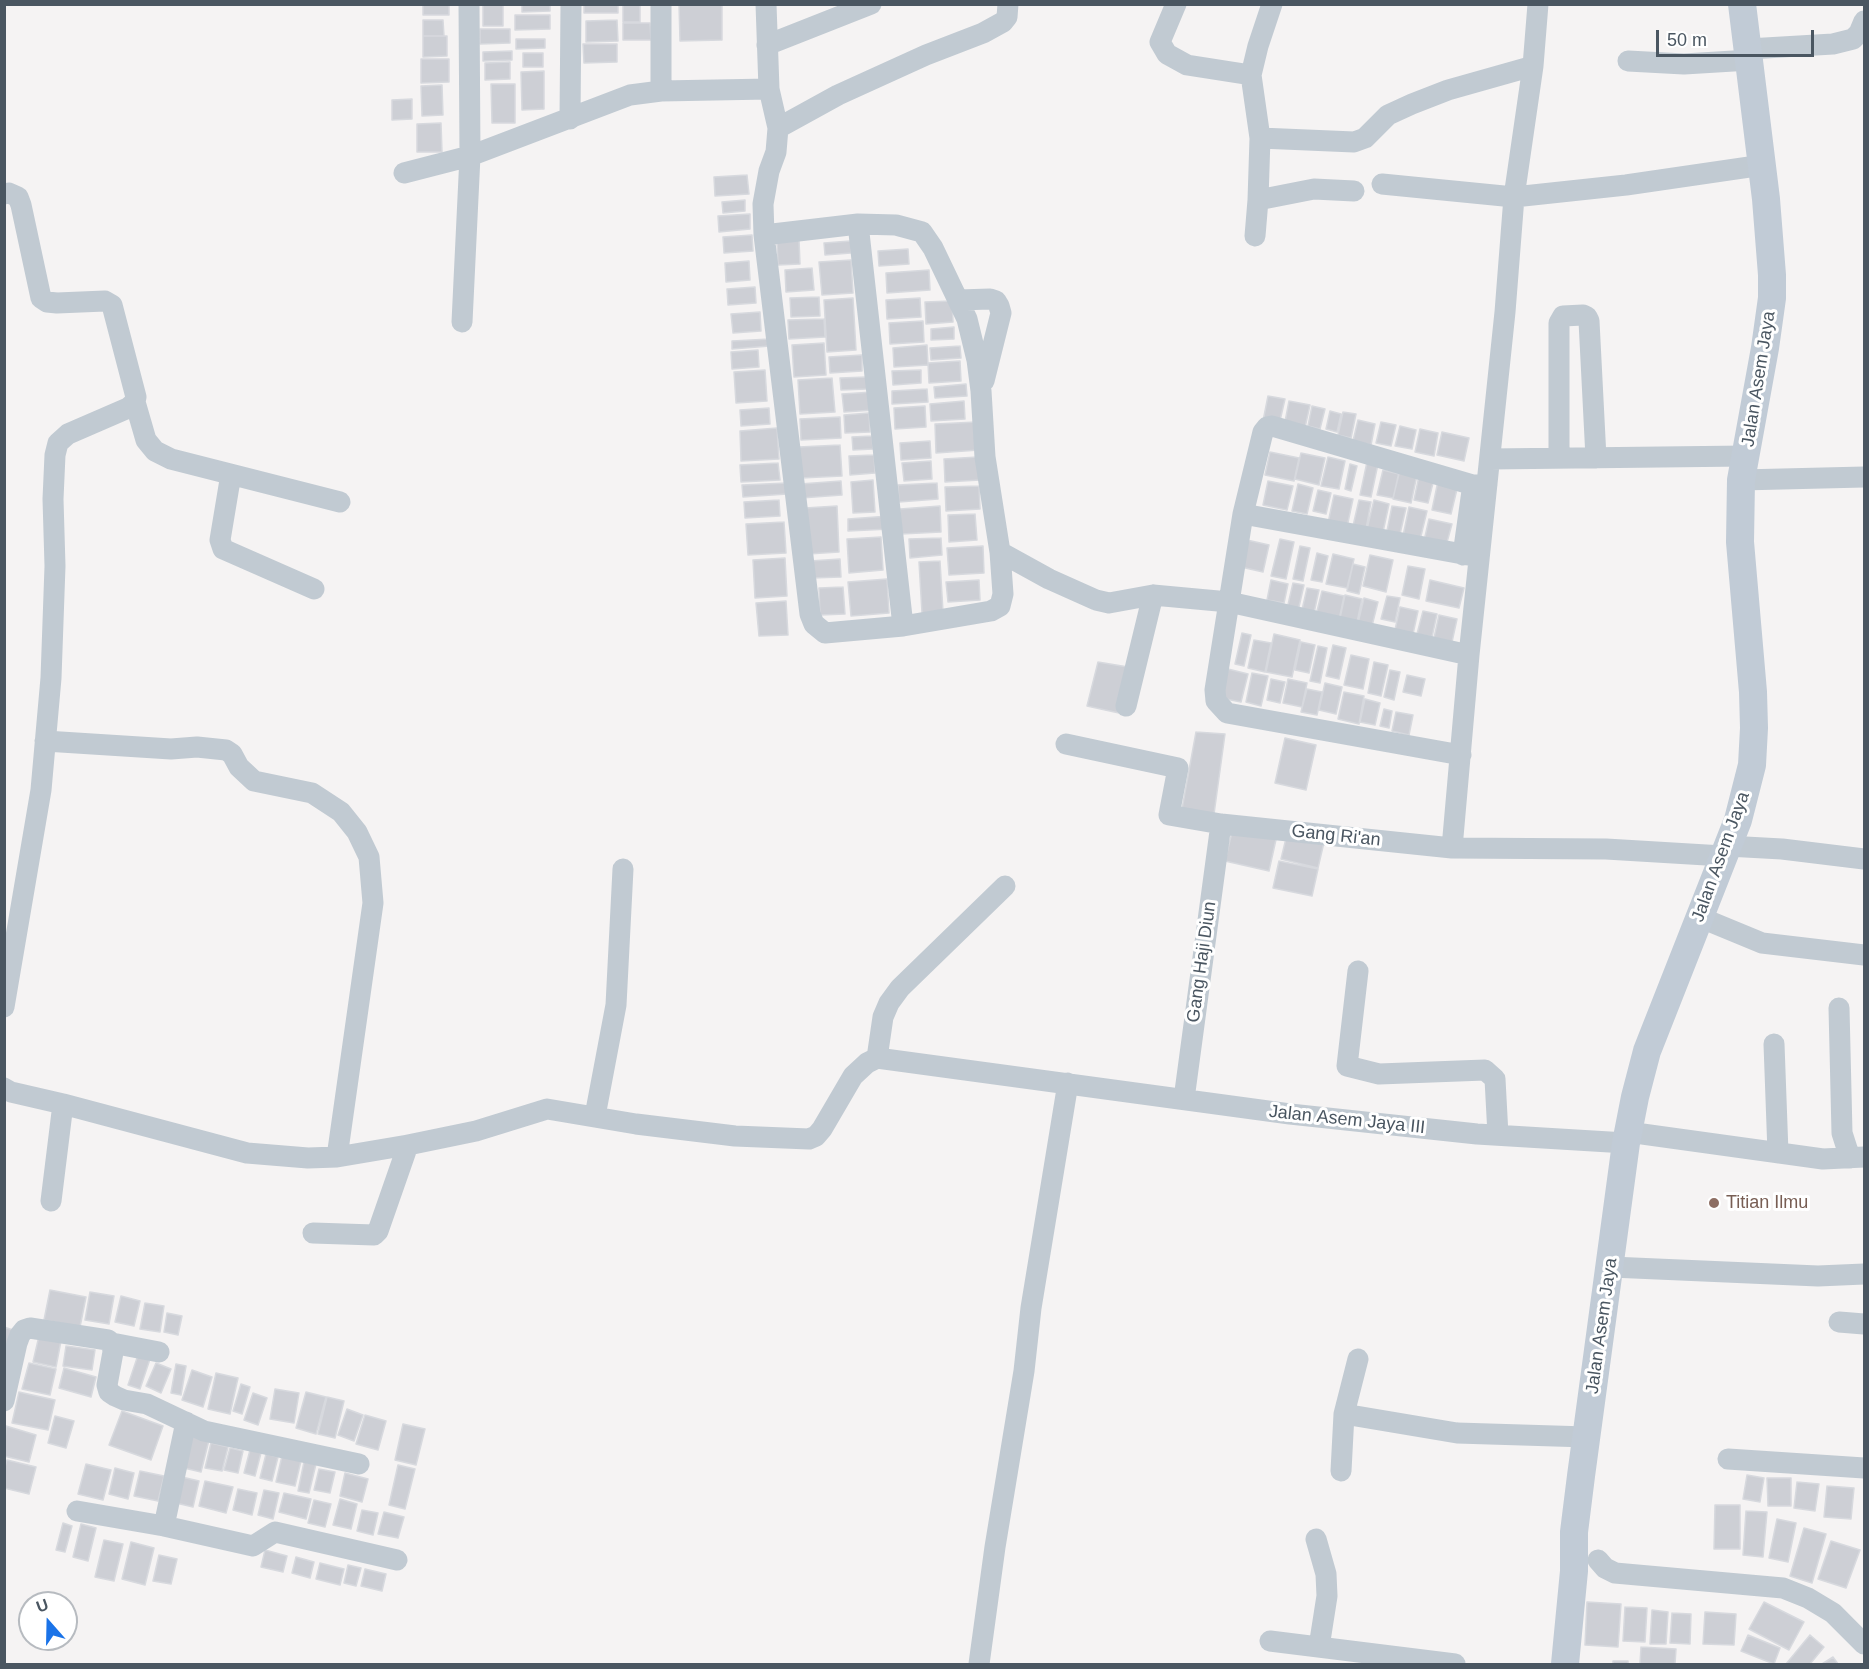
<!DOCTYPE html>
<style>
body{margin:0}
#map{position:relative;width:1869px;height:1669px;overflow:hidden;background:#f5f3f3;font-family:Arial,sans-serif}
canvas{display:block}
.frame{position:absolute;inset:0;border:6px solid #4a5661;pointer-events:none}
.north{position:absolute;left:18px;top:1591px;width:60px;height:60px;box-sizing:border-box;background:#fff;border:2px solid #b7bbc0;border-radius:50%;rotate:340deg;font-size:16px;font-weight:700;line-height:24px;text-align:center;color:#4a5661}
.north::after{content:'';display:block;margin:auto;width:21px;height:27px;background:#1a73e8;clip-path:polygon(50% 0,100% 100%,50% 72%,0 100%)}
.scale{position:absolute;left:1656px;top:30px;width:158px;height:27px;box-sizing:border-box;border:3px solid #4a5661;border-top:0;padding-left:8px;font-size:18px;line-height:21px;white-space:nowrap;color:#4a5661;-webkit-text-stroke:4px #fff;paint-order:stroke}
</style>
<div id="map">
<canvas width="1869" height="1669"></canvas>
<div class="frame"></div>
<div class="north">U</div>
<div class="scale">50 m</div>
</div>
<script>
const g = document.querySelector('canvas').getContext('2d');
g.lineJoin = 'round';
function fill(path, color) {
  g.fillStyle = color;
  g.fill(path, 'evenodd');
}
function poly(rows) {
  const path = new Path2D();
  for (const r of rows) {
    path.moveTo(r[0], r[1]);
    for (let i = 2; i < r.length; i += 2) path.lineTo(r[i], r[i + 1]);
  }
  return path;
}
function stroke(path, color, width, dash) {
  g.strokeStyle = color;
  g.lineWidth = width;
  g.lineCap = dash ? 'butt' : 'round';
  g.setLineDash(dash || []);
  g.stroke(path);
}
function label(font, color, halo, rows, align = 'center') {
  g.font = font + ' Arial,sans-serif';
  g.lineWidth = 6;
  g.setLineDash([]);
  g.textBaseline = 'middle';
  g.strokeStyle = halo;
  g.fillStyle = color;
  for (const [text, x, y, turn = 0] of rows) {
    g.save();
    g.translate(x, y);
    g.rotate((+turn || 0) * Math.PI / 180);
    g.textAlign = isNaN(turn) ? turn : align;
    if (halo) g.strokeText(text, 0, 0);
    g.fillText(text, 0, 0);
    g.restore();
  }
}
const building = poly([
 [423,4,449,4,449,15,423,15,423,4],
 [483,4,503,4,503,26,483,26,483,4],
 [522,4,550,4,550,11,522,12,522,4],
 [584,4,618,4,618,13,584,13,584,4],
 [623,4,640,4,640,22,623,22,623,4],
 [679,4,722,4,722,40,680,41,679,4],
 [515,15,550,15,550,29,515,30,515,15],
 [423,20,443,20,444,36,423,36,423,20],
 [617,20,618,41,586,42,586,21,617,20],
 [623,23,650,23,651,40,623,40,623,23],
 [480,29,510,29,510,43,480,44,480,29],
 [423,36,447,36,447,56,423,57,423,36],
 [516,39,545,39,545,48,516,49,516,39],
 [583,44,617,44,617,62,584,63,583,44],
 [512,51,512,60,483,61,483,52,512,51],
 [523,53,543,53,543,67,523,67,523,53],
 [421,59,449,59,449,82,421,83,421,59],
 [510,62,510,79,485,80,485,63,510,62],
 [544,71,544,109,522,110,521,72,544,71],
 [491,84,515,84,515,123,492,123,491,84],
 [442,85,443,115,422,116,421,86,442,85],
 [412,99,412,119,392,120,392,100,412,99],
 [441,123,442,152,417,152,417,124,441,123],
 [747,175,749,194,715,196,714,177,747,175],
 [745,200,745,211,723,213,722,202,745,200],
 [750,214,750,229,719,232,718,216,750,214],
 [752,235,753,251,724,253,723,237,752,235],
 [799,240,800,264,778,265,777,242,799,240],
 [851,241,851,253,825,255,824,243,851,241],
 [908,249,909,264,879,266,878,251,908,249],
 [851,260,853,293,822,295,819,262,851,260],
 [749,261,750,280,726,282,725,263,749,261],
 [812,268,814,290,786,292,785,270,812,268],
 [929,270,930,290,887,293,886,273,929,270],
 [755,287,756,303,728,305,727,289,755,287],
 [819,297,820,316,791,317,790,298,819,297],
 [853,298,856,350,827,352,824,300,853,298],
 [920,298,921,317,887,319,886,300,920,298],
 [952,301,953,322,926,324,925,302,952,301],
 [760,312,761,331,733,333,731,314,760,312],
 [824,319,825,337,789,339,788,320,824,319],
 [923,321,924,342,890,344,889,323,923,321],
 [954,327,954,339,931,340,931,329,954,327],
 [770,339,770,346,732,349,732,341,770,339],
 [824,343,826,375,794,377,792,345,824,343],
 [927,345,928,365,894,367,893,348,927,345],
 [960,346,961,358,931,360,930,348,960,346],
 [758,350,759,367,732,369,731,352,758,350],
 [862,355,862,371,830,373,829,357,862,355],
 [960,361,961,381,929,383,928,363,960,361],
 [765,370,767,401,736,403,734,372,765,370],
 [921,370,921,383,893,385,892,371,921,370],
 [867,377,867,389,841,390,840,378,867,377],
 [832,378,835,412,800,414,798,380,832,378],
 [966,384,967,396,935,398,934,387,966,384],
 [927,389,928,402,892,404,892,391,927,389],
 [873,392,874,410,844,412,842,394,873,392],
 [1268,396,1285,399,1279,425,1263,421,1268,396],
 [964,401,965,419,931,421,930,404,964,401],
 [1289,401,1310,405,1304,432,1284,427,1289,401],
 [925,406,926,427,895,429,894,408,925,406],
 [1312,406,1325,409,1320,429,1308,426,1312,406],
 [769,408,770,424,741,426,740,410,769,408],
 [1330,411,1341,414,1337,432,1326,429,1330,411],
 [1343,412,1356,414,1351,438,1338,435,1343,412],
 [869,413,870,432,845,433,844,415,869,413],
 [840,417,841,438,801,440,800,419,840,417],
 [1358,420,1375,424,1371,445,1353,441,1358,420],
 [977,422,979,450,936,453,935,424,977,422],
 [1381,422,1396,425,1391,446,1376,443,1381,422],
 [1400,426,1416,430,1412,449,1395,446,1400,426],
 [777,428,779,459,741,461,740,431,777,428],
 [1420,429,1438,433,1434,456,1415,452,1420,429],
 [1442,432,1469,438,1464,461,1437,455,1442,432],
 [872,436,873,449,853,450,852,437,872,436],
 [930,441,931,458,901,460,900,443,930,441],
 [840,445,842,476,801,478,799,447,840,445],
 [1270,452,1299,458,1294,481,1265,475,1270,452],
 [1301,453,1325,458,1319,485,1295,479,1301,453],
 [874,455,875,473,850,475,849,456,874,455],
 [978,457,980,480,945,482,944,459,978,457],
 [1328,457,1345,461,1339,489,1321,486,1328,457],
 [931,461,932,479,904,481,902,463,931,461],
 [1367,462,1378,464,1371,497,1360,495,1367,462],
 [778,463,780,480,741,482,740,465,778,463],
 [1350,464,1357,466,1351,491,1345,489,1350,464],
 [1383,470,1399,474,1393,498,1377,495,1383,470],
 [1399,472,1417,475,1411,503,1393,499,1399,472],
 [1419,476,1434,479,1428,503,1414,500,1419,476],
 [873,480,875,512,853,513,851,482,873,480],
 [841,481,842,495,801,498,800,484,841,481],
 [1268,481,1293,486,1287,510,1263,505,1268,481],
 [1438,481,1458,485,1451,514,1432,510,1438,481],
 [787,483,787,494,743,497,742,485,787,483],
 [937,483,938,499,899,502,898,485,937,483],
 [1298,484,1313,488,1307,514,1292,511,1298,484],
 [979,486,980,509,946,511,945,487,979,486],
 [1318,490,1331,493,1326,514,1313,511,1318,490],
 [1334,495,1353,499,1347,527,1328,523,1334,495],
 [779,500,780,516,745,518,744,502,779,500],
 [1359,500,1371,502,1366,529,1353,526,1359,500],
 [1374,500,1389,504,1383,532,1367,529,1374,500],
 [837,506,839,552,808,554,805,508,837,506],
 [940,506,941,532,901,534,900,509,940,506],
 [1392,506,1406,508,1400,534,1387,531,1392,506],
 [1409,507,1427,511,1420,540,1403,536,1409,507],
 [975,514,977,540,949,542,948,515,975,514],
 [889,516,890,529,848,531,848,519,889,516],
 [1429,519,1452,524,1446,546,1424,541,1429,519],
 [784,522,786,553,748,555,746,524,784,522],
 [881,537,883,570,849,573,847,539,881,537],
 [941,538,942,555,910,558,909,539,941,538],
 [1280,539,1294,542,1286,579,1271,576,1280,539],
 [1247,540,1269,545,1263,572,1241,567,1247,540],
 [983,546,984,573,949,575,947,548,983,546],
 [1300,546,1310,548,1303,581,1293,579,1300,546],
 [1317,553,1328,556,1322,582,1311,580,1317,553],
 [1333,554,1354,559,1347,588,1326,584,1333,554],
 [1370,555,1393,560,1386,592,1363,586,1370,555],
 [785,558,787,596,755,598,753,560,785,558],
 [840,559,841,577,811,578,810,561,840,559],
 [940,561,943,612,922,613,919,562,940,561],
 [1353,564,1365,567,1359,594,1347,591,1353,564],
 [1408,566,1425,569,1419,599,1402,595,1408,566],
 [887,579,889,613,851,616,848,582,887,579],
 [979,580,980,600,948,602,946,582,979,580],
 [1271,580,1288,584,1284,603,1267,600,1271,580],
 [1430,580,1464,588,1459,608,1426,601,1430,580],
 [1293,583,1304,585,1298,611,1287,609,1293,583],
 [843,587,845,614,820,615,819,588,843,587],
 [1307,588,1319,590,1314,613,1302,610,1307,588],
 [1322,591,1344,596,1339,620,1316,615,1322,591],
 [1345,595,1362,599,1357,622,1340,618,1345,595],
 [1387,596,1400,598,1395,622,1381,619,1387,596],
 [1364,598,1378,602,1372,626,1358,623,1364,598],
 [786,601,788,635,759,636,756,603,786,601],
 [1400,607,1418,611,1413,634,1395,630,1400,607],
 [1423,611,1437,614,1432,637,1417,634,1423,611],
 [1439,615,1457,619,1452,642,1434,638,1439,615],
 [1242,633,1251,635,1244,666,1235,664,1242,633],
 [1274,634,1300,640,1292,677,1266,672,1274,634],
 [1254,640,1271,643,1265,672,1248,668,1254,640],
 [1301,642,1315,645,1309,673,1295,670,1301,642],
 [1333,645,1346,648,1339,679,1326,676,1333,645],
 [1318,646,1327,648,1320,683,1310,681,1318,646],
 [1351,655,1369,659,1363,689,1344,685,1351,655],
 [1098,662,1128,667,1119,713,1087,706,1098,662],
 [1374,662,1388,665,1381,696,1368,693,1374,662],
 [1228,669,1248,674,1241,702,1221,698,1228,669],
 [1390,670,1400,672,1394,700,1384,697,1390,670],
 [1252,673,1268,676,1261,706,1246,702,1252,673],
 [1407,675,1425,679,1421,696,1403,692,1407,675],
 [1271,679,1285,682,1280,703,1267,700,1271,679],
 [1288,679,1307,683,1302,707,1283,703,1288,679],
 [1325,683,1342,687,1336,714,1319,710,1325,683],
 [1307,689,1322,692,1317,715,1301,712,1307,689],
 [1344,692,1364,696,1359,724,1338,719,1344,692],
 [1365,699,1380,703,1375,725,1360,722,1365,699],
 [1384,709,1392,711,1389,728,1380,726,1384,709],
 [1396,712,1413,715,1409,735,1392,731,1396,712],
 [1196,732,1225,734,1214,814,1182,809,1196,732],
 [1285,738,1316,745,1306,790,1275,783,1285,738],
 [1233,828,1277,835,1269,871,1225,861,1233,828],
 [1288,830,1325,838,1318,868,1281,859,1288,830],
 [1279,861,1318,869,1312,896,1273,888,1279,861],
 [50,1290,86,1297,80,1327,44,1320,50,1290],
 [90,1292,114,1296,109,1324,85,1320,90,1292],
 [121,1296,140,1301,134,1326,115,1322,121,1296],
 [145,1303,164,1306,160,1332,140,1329,145,1303],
 [167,1313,182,1316,178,1335,164,1332,167,1313],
 [4,1327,13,1330,4,1358,4,1327],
 [39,1336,61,1341,56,1367,33,1362,39,1336],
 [66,1346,95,1350,92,1370,63,1366,66,1346],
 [139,1352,151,1356,140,1389,128,1385,139,1352],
 [29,1363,56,1369,50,1395,22,1389,29,1363],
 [156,1363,171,1369,161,1393,146,1386,156,1363],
 [176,1364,186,1366,181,1395,171,1393,176,1364],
 [64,1368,96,1377,91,1397,59,1388,64,1368],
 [192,1370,212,1377,203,1407,182,1400,192,1370],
 [216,1373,238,1378,230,1414,208,1409,216,1373],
 [241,1384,250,1387,242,1414,233,1411,241,1384],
 [275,1389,299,1393,294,1423,270,1419,275,1389],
 [19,1392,55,1400,48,1430,12,1423,19,1392],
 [306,1392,326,1397,316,1434,296,1428,306,1392],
 [253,1393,267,1398,258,1425,244,1420,253,1393],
 [327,1397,344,1401,335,1438,318,1434,327,1397],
 [347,1409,363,1415,354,1441,338,1435,347,1409],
 [122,1411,163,1426,151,1460,109,1445,122,1411],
 [365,1415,386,1421,378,1450,356,1444,365,1415],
 [55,1416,74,1421,66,1448,48,1443,55,1416],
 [403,1424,425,1429,416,1465,395,1460,403,1424],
 [6,1426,36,1435,29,1462,4,1456,6,1426],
 [192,1436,209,1440,201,1472,184,1468,192,1436],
 [211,1443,228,1447,222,1471,205,1468,211,1443],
 [230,1448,243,1451,238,1473,224,1470,230,1448],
 [250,1450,261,1453,255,1476,244,1473,250,1450],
 [266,1454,278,1457,272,1481,260,1478,266,1454],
 [282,1456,301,1461,295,1486,276,1482,282,1456],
 [7,1460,36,1467,29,1494,4,1488,4,1470,7,1460],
 [304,1462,316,1464,309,1493,298,1491,304,1462],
 [86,1464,111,1470,103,1500,78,1494,86,1464],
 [398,1465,415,1469,405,1509,389,1505,398,1465],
 [115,1468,134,1473,128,1499,109,1494,115,1468],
 [319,1469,335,1472,330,1493,314,1490,319,1469],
 [140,1471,164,1476,158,1501,134,1496,140,1471],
 [345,1473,368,1479,362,1502,340,1496,345,1473],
 [1747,1475,1764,1478,1760,1502,1743,1499,1747,1475],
 [182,1477,199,1481,193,1507,176,1503,182,1477],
 [1767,1478,1791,1478,1791,1506,1768,1506,1767,1478],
 [205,1481,233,1487,226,1513,199,1506,205,1481],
 [1797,1482,1819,1484,1815,1511,1794,1508,1797,1482],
 [1827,1486,1854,1488,1851,1519,1824,1517,1827,1486],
 [238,1489,257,1493,252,1515,233,1510,238,1489],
 [264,1490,279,1493,273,1519,258,1515,264,1490],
 [284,1493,311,1499,306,1519,279,1512,284,1493],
 [340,1499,357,1504,351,1529,333,1525,340,1499],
 [314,1500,331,1504,325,1527,308,1523,314,1500],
 [1715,1505,1740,1505,1740,1549,1714,1549,1715,1505],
 [362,1510,378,1513,373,1535,357,1531,362,1510],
 [1746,1511,1767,1512,1763,1557,1743,1555,1746,1511],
 [384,1512,404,1517,398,1538,378,1534,384,1512],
 [1777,1519,1796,1523,1788,1562,1769,1558,1777,1519],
 [63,1523,72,1526,65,1552,56,1550,63,1523],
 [81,1524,96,1528,88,1561,73,1557,81,1524],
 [1804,1528,1826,1534,1812,1583,1790,1576,1804,1528],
 [104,1540,123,1544,114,1581,95,1577,104,1540],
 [1831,1541,1860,1550,1846,1588,1818,1579,1831,1541],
 [131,1542,154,1548,145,1585,122,1579,131,1542],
 [265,1550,287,1556,283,1572,261,1567,265,1550],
 [159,1555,177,1559,171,1584,153,1581,159,1555],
 [296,1557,314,1562,310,1578,292,1573,296,1557],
 [320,1563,344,1569,340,1585,316,1579,320,1563],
 [348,1565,361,1568,356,1586,344,1583,348,1565],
 [365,1569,386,1574,382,1591,361,1586,365,1569],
 [1587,1602,1621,1604,1618,1647,1585,1645,1587,1602],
 [1764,1602,1804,1622,1789,1650,1749,1629,1764,1602],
 [1625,1607,1647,1608,1645,1642,1623,1641,1625,1607],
 [1652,1610,1668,1612,1666,1644,1650,1644,1652,1610],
 [1705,1612,1736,1614,1734,1645,1703,1644,1705,1612],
 [1672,1613,1691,1614,1690,1644,1670,1643,1672,1613],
 [1748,1635,1780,1648,1774,1664,1741,1651,1748,1635],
 [1810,1635,1824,1647,1810,1664,1786,1664,1810,1635],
 [1641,1647,1676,1649,1675,1664,1640,1664,1641,1647],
 [1833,1657,1838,1664,1822,1664,1833,1657],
 [1613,1661,1628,1661,1628,1664,1613,1664,1613,1661]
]);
fill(building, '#cdcfd5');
stroke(building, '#d7d9de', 1.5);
stroke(poly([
 [661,4,661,91],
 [1176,4,1160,42,1167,54,1187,65,1251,75],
 [1538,4,1533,66,1514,197,1505,312,1469,655,1452,848,1606,849,1723,856],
 [767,45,871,4],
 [1748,49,1833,44,1853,39,1859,33,1864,21],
 [1628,61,1684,64,1750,60],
 [570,119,571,4],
 [778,128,838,95,926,55,983,33,1003,22,1007,17,1008,4],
 [1260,138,1354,142,1365,138,1388,115,1412,104,1448,90,1533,66],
 [404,173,470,156,630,95,661,91,769,89],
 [1382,184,1514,197,1626,185,1763,165],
 [4,194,9,193,18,197,21,205,41,298,47,302,57,303,105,301,112,305,136,397,135,402,128,408,68,434,58,443,55,455,53,499,55,566,51,678,41,790,4,1007],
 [1258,200,1314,189,1354,191],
 [858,224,903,626],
 [764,235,858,224,896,225,922,232,933,248,967,319,977,360,981,391,985,457,1000,552,1003,594,1000,606,991,611,903,626,825,633,814,624,810,614,764,235,763,204,769,171,776,152,778,128,769,89,766,4],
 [1255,236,1258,200,1260,138,1251,75,1258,46,1272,4],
 [959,300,990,299,996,301,999,306,1001,313,984,381],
 [462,322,470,156,469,4],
 [135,402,146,440,155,451,171,459,340,502],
 [1559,457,1559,323,1563,316,1583,315,1587,317,1589,321,1596,458],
 [1490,459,1746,456],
 [231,474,220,540,223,549,314,589],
 [1741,480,1864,477],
 [1243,514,1479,557],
 [1000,552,1049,579,1096,600,1109,603,1153,595,1229,602,1469,655],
 [1463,555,1472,491],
 [1126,706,1153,595],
 [45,741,171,749,197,747,226,750,232,754,239,767,254,781,312,793,341,812,357,832,369,857,373,903,337,1157],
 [1066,744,1178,768,1169,815,1221,824,1452,848],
 [1461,755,1227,713,1216,701,1215,690,1243,514,1263,432,1267,427,1272,426,1473,485,1487,485],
 [1727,846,1782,849,1864,859],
 [1699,917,1762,943,1864,955],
 [1358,971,1347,1066,1379,1074,1485,1070,1495,1079,1498,1135],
 [1839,1008,1842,1133,1850,1158],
 [1774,1044,1778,1153],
 [877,1058,883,1017,889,1003,900,988,1005,886],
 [4,1088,11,1092,63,1104,247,1153,308,1158,337,1157,408,1145,476,1131,547,1109,636,1124,735,1136,809,1139,816,1136,822,1129,853,1076,867,1063,877,1058,1290,1114,1477,1134,1626,1143],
 [1184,1099,1221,824],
 [595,1116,616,1005,623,869],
 [1628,1132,1823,1159,1864,1157],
 [51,1201,63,1104],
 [313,1233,374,1235,378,1231,408,1145],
 [1611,1267,1818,1276,1864,1274],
 [1839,1322,1864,1324],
 [112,1343,159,1352],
 [4,1401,17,1343,20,1335,24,1330,30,1328,108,1340,112,1343,113,1352,107,1385,109,1392,115,1396,124,1400,147,1404,204,1431,359,1464],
 [1344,1414,1457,1433,1587,1437],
 [1728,1459,1864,1468],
 [1341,1471,1344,1414,1358,1359],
 [77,1511,164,1526,253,1546,275,1532,397,1560],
 [164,1526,186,1422],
 [1316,1539,1326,1574,1327,1596,1319,1647],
 [1598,1560,1605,1568,1615,1573,1783,1588,1808,1598,1833,1613,1864,1644],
 [1270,1641,1455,1664],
 [979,1664,995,1547,1024,1371,1031,1308,1068,1083]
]), '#c1cad2', 21);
stroke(poly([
 [1565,1664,1574,1571,1574,1532,1581,1476,1626,1143,1635,1097,1647,1051,1738,820,1752,765,1754,728,1753,692,1740,542,1741,480,1765,348,1772,298,1772,275,1766,199,1742,4]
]), '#c1cbd6', 28);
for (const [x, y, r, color] of [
 [1714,1203,6,"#8d6e63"]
]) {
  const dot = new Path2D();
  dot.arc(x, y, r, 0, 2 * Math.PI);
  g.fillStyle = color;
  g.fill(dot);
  stroke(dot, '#fff', 2);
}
label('18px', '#4a5661', '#fff', [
 ["Jalan Asem Jaya",1759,379,-81],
 ["Gang Ri'an",1336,836,6],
 ["Jalan Asem Jaya",1721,857,-70],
 ["Gang Haji Diun",1202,962,-82],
 ["Jalan Asem Jaya III",1347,1120,6],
 ["Jalan Asem Jaya",1602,1326,-82]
]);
label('18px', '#785e54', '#fff', [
 ["Titian Ilmu",1726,1203]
], 'left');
</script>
